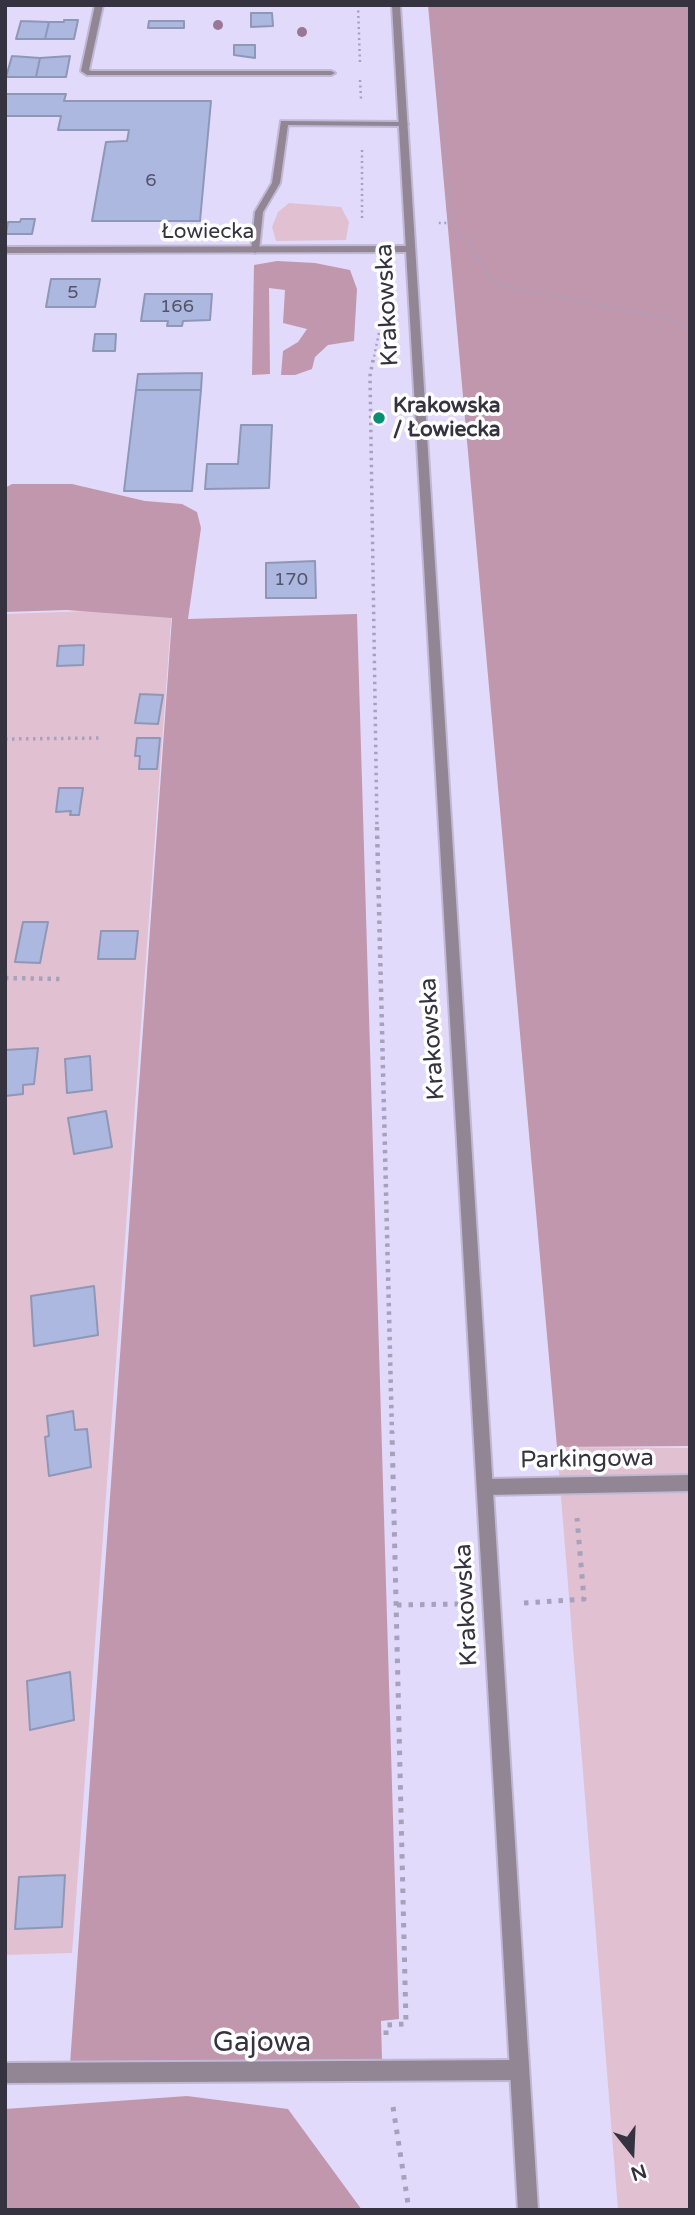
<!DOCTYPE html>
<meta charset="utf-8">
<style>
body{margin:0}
#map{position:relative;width:695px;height:2215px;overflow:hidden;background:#e2dafb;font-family:"Varela Round",sans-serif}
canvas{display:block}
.frame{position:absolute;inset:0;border:7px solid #363340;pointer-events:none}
.north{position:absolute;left:597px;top:2117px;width:70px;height:70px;-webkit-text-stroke:5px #fff;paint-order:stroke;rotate:162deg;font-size:19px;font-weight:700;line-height:28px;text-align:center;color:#363340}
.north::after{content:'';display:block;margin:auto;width:24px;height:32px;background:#363340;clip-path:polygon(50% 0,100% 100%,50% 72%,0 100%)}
</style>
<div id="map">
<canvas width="695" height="2215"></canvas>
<div class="frame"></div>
<div class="north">N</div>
</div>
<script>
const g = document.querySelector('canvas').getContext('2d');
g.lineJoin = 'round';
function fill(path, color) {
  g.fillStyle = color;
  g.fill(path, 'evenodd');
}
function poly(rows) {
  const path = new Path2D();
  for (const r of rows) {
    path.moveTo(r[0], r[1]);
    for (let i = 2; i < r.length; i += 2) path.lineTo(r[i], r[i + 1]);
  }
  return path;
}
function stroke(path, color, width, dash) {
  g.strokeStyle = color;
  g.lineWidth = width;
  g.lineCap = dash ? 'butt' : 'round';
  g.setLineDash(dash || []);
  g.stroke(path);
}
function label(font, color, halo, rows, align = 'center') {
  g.font = font + ' "Varela Round",sans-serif';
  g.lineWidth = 7;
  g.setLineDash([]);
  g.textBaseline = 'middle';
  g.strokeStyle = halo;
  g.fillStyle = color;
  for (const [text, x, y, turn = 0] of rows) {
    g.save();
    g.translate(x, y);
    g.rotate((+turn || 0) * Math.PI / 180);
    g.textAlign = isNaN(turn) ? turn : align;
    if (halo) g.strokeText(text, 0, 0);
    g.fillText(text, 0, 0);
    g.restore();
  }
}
fill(poly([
 [289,203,341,207,349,222,346,240,276,241,272,227,278,212],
 [172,608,72,1953,5,1955,5,614],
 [557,1447,690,1448,690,2210,618,2210]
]), '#e1c0d1');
fill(poly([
 [428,5,690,5,690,1446,557,1447],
 [277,261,315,263,350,270,357,289,354,341,328,345,315,357,312,369,295,375,281,375,283,351,298,342,307,329,283,323,285,290,269,288,270,374,252,375,254,265],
 [12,484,72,484,145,501,182,504,197,512,201,528,188,619,357,614,399,2019,381,2021,382,2060,70,2064,172,618,67,610,5,612,5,488],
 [187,2096,288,2109,362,2210,5,2210,5,2109]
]), '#c197ad');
const building = poly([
 [251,13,272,13,273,26,251,27,251,13],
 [64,20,78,20,74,39,45,39,49,22,64,22,64,20],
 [21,21,49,22,45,39,16,39,21,21],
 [149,21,184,21,184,28,148,28,149,21],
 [234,45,255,45,255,58,234,55,234,45],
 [12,56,40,58,36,77,6,77,12,56],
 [70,56,66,77,36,77,40,58,70,56],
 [5,94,66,94,64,101,211,101,200,221,92,221,106,142,127,141,129,130,58,130,61,116,5,116,5,94],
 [21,219,35,219,32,234,6,234,8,222,20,222,21,219],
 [51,279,100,279,95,307,46,307,51,279],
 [145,294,212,294,210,320,183,321,182,326,167,326,168,321,141,321,145,294],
 [95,334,116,334,115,351,93,351,95,334],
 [202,373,201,390,136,390,138,374,202,373],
 [136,390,201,390,192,491,124,491,136,390],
 [241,425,272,425,269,488,205,489,207,464,238,464,241,425],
 [315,561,316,598,266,598,266,563,315,561],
 [84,645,83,665,57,666,59,646,84,645],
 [140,694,163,695,158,724,135,723,140,694],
 [137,738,160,738,157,769,139,769,140,756,135,756,137,738],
 [59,788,83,788,79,815,70,815,71,811,56,812,59,788],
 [23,922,48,922,40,963,15,962,23,922],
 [101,931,138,931,135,959,98,959,101,931],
 [38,1048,34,1084,23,1085,23,1094,5,1096,5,1050,38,1048],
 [90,1056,92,1090,67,1093,65,1059,90,1056],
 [106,1111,112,1147,74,1154,68,1118,106,1111],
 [94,1286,98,1335,34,1346,31,1296,94,1286],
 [73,1411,75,1430,87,1429,91,1467,49,1476,45,1437,49,1436,47,1416,73,1411],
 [70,1672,74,1720,30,1730,27,1681,70,1672],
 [65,1875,62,1927,15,1929,19,1877,65,1875]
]);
fill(building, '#adb8e0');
stroke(building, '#8f97b6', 2);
const service = poly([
 [95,5,103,5,90,65,89,70,91,71,331,71,335,73,331,75,87,75,81,71,95,5],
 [281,121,404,122,408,124,404,126,288,125,280,183,263,212,259,250,255,253,251,250,255,212,272,183,281,121]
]);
const minor = poly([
 [5,247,410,246,414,249,410,252,5,253,5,247],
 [690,1475,690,1491,486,1495,480,1493,478,1487,480,1481,486,1479,690,1475],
 [519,2060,526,2063,529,2070,526,2077,519,2080,5,2083,5,2063,519,2060]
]);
const tertiary = poly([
 [392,5,400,5,538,2210,518,2210,392,5]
]);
stroke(service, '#c0b9d6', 4);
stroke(minor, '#c0b9d6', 4);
stroke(tertiary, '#c0b9d6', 4);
stroke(poly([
 [358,5,360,64],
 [435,26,452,223,437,223],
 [360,80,361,99],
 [362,150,362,221],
 [452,223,456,233,469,241,488,275,500,285,646,314,690,326],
 [373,362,382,318]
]), '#a8a1bc', 2.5, [2, 3.5]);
stroke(poly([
 [373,360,370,376,377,829],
 [5,739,102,738]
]), '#a8a1bc', 3.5, [2.5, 4.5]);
stroke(poly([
 [377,827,392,1434],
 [5,978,60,979]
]), '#a8a1bc', 4.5, [3.5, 5]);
stroke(poly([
 [524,1603,584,1599,577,1518],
 [397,1605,459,1604],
 [386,2035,386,2025,406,2024,392,1432],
 [393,2107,409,2210]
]), '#a8a1bc', 5, [4.5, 7]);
fill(service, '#928594');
fill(minor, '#928594');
fill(tertiary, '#928594');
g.fillStyle = '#987797';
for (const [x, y] of [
 [218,25],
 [302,32]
]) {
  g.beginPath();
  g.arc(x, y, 5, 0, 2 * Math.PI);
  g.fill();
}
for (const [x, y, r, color] of [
 [379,418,7,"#058f77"]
]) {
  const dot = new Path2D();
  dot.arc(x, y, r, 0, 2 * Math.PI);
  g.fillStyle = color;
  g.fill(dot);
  stroke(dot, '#fff', 2.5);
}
label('18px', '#545468', null, [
 ["6",151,181],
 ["5",73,293],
 ["166",177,307],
 ["170",291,580]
]);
label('21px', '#363340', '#fff', [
 ["Łowiecka",208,232]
]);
label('bold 21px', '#363340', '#fff', [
 ["Krakowska",393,406],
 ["/ Łowiecka",393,430]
], 'left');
label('24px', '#363340', '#fff', [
 ["Krakowska",388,305,-93],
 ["Krakowska",433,1039,-94],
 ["Parkingowa",587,1460,-1],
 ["Krakowska",467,1605,-93]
]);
label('28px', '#363340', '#fff', [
 ["Gajowa",262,2044]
]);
</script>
